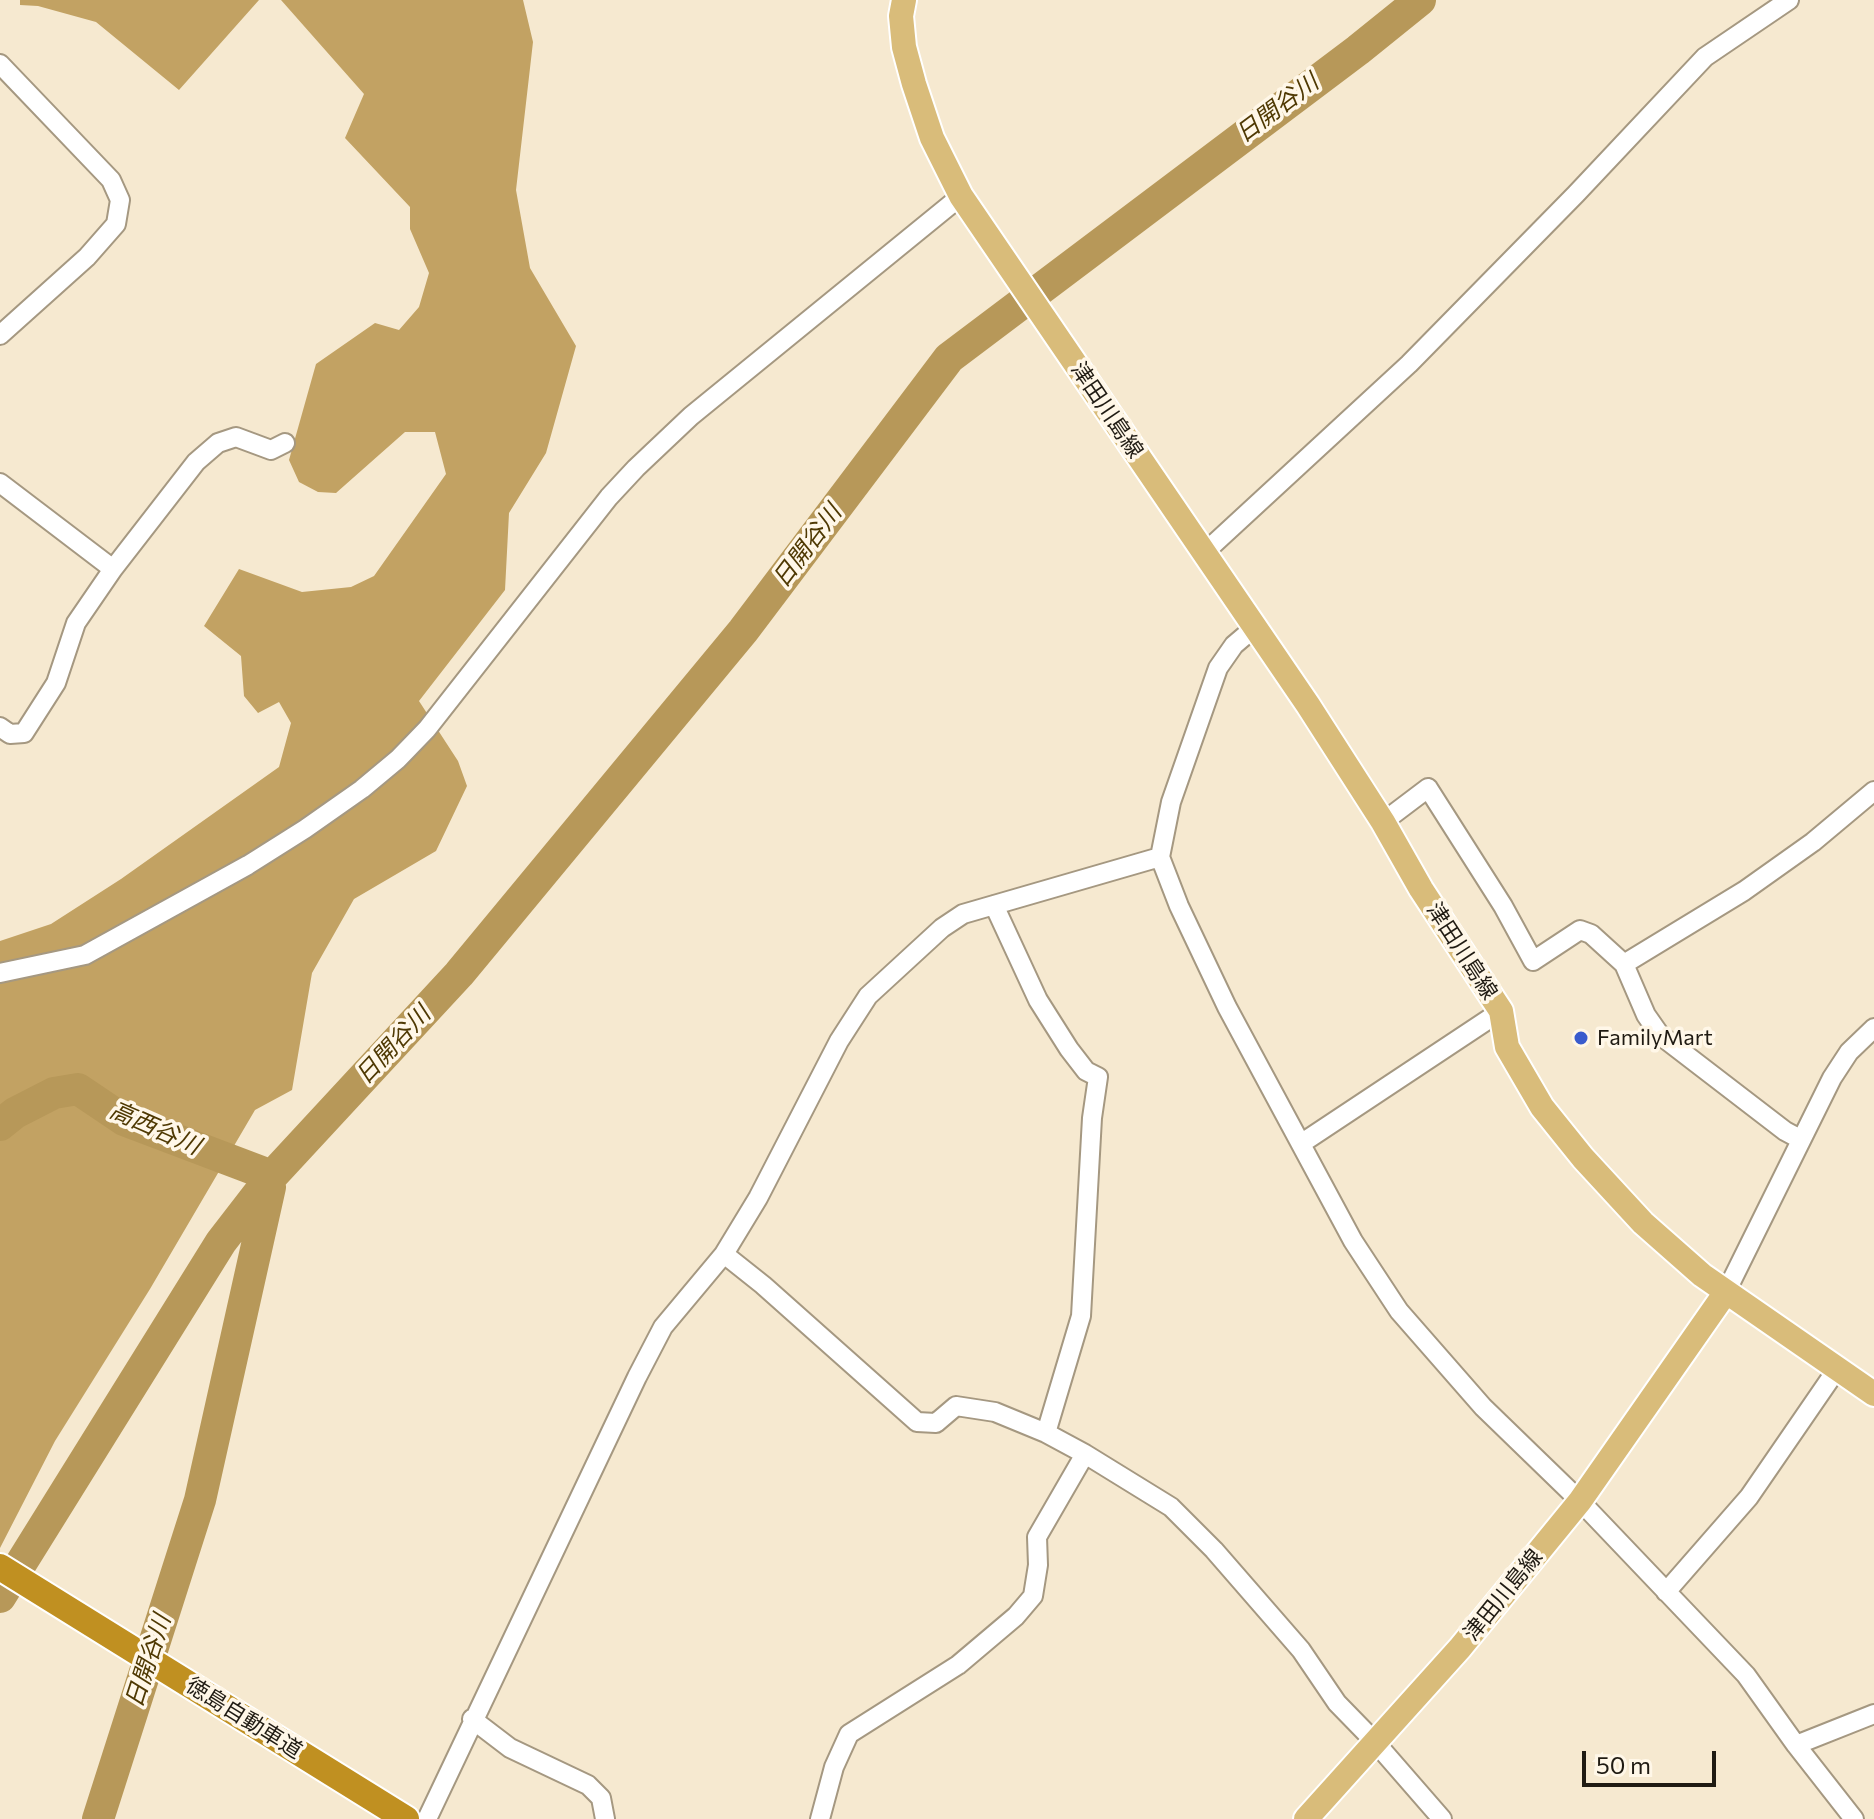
<!DOCTYPE html>
<meta charset="utf-8">
<style>
body{margin:0}
#map{position:relative;width:1874px;height:1819px;overflow:hidden;background:#f6e9d0;font-family:Commissioner,sans-serif}
canvas{display:block}
.scale{position:absolute;left:1582px;top:1751px;width:134px;height:36px;box-sizing:border-box;border:4px solid #201b13;border-top:0;padding-left:10px;font-size:24px;line-height:28px;white-space:nowrap;color:#201b13;-webkit-text-stroke:6px #fff7e8;paint-order:stroke}
</style>
<div id="map">
<canvas width="1874" height="1819"></canvas>
<div class="scale">50 m</div>
</div>
<script>
const g = document.querySelector('canvas').getContext('2d');
g.lineJoin = 'round';
function fill(path, color) {
  g.fillStyle = color;
  g.fill(path, 'evenodd');
}
function poly(rows) {
  const path = new Path2D();
  for (const r of rows) {
    path.moveTo(r[0], r[1]);
    for (let i = 2; i < r.length; i += 2) path.lineTo(r[i], r[i + 1]);
  }
  return path;
}
function stroke(path, color, width, dash) {
  g.strokeStyle = color;
  g.lineWidth = width;
  g.lineCap = dash ? 'butt' : 'round';
  g.setLineDash(dash || []);
  g.stroke(path);
}
function label(font, color, halo, rows, align = 'center') {
  g.font = font + ' Commissioner,"Noto Sans JP",sans-serif';
  g.lineWidth = 7;
  g.setLineDash([]);
  g.textBaseline = 'middle';
  g.strokeStyle = halo;
  g.fillStyle = color;
  for (const [text, x, y, turn = 0] of rows) {
    g.save();
    g.translate(x, y);
    g.rotate((+turn || 0) * Math.PI / 180);
    g.textAlign = isNaN(turn) ? turn : align;
    if (halo) g.strokeText(text, 0, 0);
    g.fillText(text, 0, 0);
    g.restore();
  }
}
fill(poly([
 [20,0,259,0,179,90,96,22,38,6,20,5],
 [281,0,523,0,533,42,516,190,530,268,576,346,546,453,509,513,505,590,419,701,458,761,467,786,436,851,354,899,312,973,292,1090,255,1110,150,1289,55,1441,0,1548,0,941,51,924,121,879,279,767,291,723,279,702,258,713,244,696,241,656,204,626,239,569,302,592,351,587,374,576,446,474,435,432,405,432,336,493,318,492,299,482,289,460,316,364,375,323,399,330,419,307,429,273,410,229,410,207,345,138,364,94]
]), '#c2a263');
stroke(poly([
 [0,1125,15,1113,54,1093,78,1089,124,1120,272,1176],
 [0,1597,221,1242,272,1176,459,974,743,631,949,358,1358,50,1420,0],
 [98,1819,200,1500,270,1187]
]), '#b79859', 32);
const minor = poly([
 [0,64,111,180,120,200,116,224,87,257,0,335],
 [0,483,113,569],
 [1204,553,1409,364,1576,194,1705,57,1789,0],
 [1254,628,1234,645,1218,668,1171,802,1160,857,1179,906,1227,1007,1353,1241,1399,1311,1483,1407,1580,1501,1746,1675,1796,1745,1854,1819],
 [0,727,10,734,24,733,56,683,76,623,113,569,196,462,218,443,236,437,271,450,285,443],
 [1383,822,1428,788,1503,906,1533,961,1580,930,1591,934,1624,964],
 [994,905,1038,1000,1069,1049,1086,1071,1098,1077,1092,1118,1081,1316,1046,1433],
 [0,973,85,955,248,865,305,829,362,789,398,759,427,729,609,497,636,468,691,416,961,196],
 [1800,1139,1785,1131,1660,1035,1646,1015,1624,964,1744,891,1813,842,1874,791],
 [1302,1143,1501,1011],
 [724,1254,763,1285,917,1422,936,1423,956,1406,995,1412,1046,1433,1085,1454,1171,1507,1214,1550,1301,1650,1337,1703,1375,1742,1442,1819],
 [1726,1292,1832,1078,1849,1052,1874,1028],
 [1666,1592,1749,1497,1837,1369],
 [472,1719,510,1748,588,1785,601,1798,605,1819],
 [1796,1745,1874,1714],
 [427,1819,637,1377,663,1327,724,1254,758,1198,839,1041,868,996,942,928,963,914,1160,857],
 [820,1819,834,1767,849,1734,958,1665,1016,1616,1033,1596,1038,1565,1037,1537,1085,1454]
]);
const major = poly([
 [904,0,901,16,904,47,914,84,932,138,961,196,1308,705,1383,822,1421,889,1501,1011,1507,1047,1542,1107,1583,1158,1643,1223,1702,1275,1874,1394],
 [1306,1819,1460,1648,1580,1501,1726,1292]
]);
const highway = poly([
 [0,1567,406,1819]
]);
stroke(minor, '#a59881', 22);
stroke(major, '#fff', 28);
stroke(highway, '#fff', 30);
stroke(minor, '#fff', 18);
stroke(major, '#d9bc7a', 24);
stroke(highway, '#c09021', 26);
for (const [x, y, r, color] of [
 [1581,1038,8,"#395bcd"]
]) {
  const dot = new Path2D();
  dot.arc(x, y, r, 0, 2 * Math.PI);
  g.fillStyle = color;
  g.fill(dot);
  stroke(dot, '#fff7e8', 3);
}
label('22px', '#201b13', '#fff7e8', [
 ["津田川島線",1107,410,56],
 ["津田川島線",1462,951,57],
 ["津田川島線",1503,1595,-51],
 ["徳島自動車道",244,1718,32]
]);
label('22px', '#201b13', '#fff7e8', [
 ["FamilyMart",1597,1038]
], 'left');
label('italic 24px', '#4f3903', '#fff7e8', [
 ["日開谷川",1277,108,-37],
 ["日開谷川",807,546,-53],
 ["日開谷川",393,1045,-47],
 ["高西谷川",155,1128,24],
 ["日開谷川",148,1661,-72]
]);
</script>
